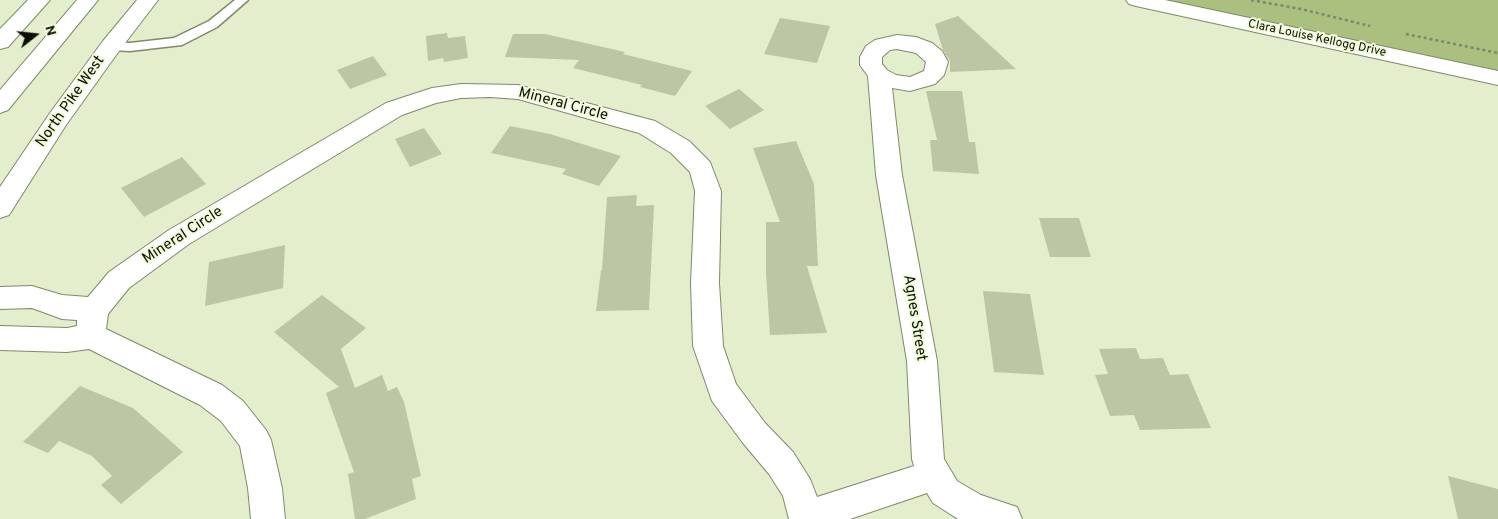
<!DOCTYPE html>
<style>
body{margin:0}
#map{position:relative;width:1498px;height:519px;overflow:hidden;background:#e3efcc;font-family:Overpass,sans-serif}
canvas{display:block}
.north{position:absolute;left:10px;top:10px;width:50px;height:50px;-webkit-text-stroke:4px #f0fcd9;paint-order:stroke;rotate:74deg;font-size:14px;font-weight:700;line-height:20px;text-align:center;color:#0b0e04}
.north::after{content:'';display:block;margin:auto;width:18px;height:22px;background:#0b0e04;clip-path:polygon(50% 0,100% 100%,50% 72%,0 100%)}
</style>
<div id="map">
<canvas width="1498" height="519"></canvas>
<div class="north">N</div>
</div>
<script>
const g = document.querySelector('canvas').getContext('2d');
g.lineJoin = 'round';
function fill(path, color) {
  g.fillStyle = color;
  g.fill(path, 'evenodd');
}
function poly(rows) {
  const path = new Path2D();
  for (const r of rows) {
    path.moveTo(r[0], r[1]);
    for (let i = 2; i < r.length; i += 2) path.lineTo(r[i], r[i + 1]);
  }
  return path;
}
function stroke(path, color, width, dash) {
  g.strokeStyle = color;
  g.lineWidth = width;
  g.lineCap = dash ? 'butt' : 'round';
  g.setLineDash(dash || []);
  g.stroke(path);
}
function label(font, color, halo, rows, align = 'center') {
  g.font = font + ' Overpass,sans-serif';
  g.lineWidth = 4;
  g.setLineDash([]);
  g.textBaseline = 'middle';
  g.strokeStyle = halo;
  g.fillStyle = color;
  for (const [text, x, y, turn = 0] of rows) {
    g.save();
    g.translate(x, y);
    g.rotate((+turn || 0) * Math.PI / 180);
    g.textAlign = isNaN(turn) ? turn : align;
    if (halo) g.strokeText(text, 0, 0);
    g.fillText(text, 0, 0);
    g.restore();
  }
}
fill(poly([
 [1160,0,1498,0,1498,72]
]), '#abbf7e');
fill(poly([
 [958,16,1016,69,950,72,950,61,943,50,935,24],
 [780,18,830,26,817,63,764,54],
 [447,33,448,38,465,36,468,58,444,62,443,58,428,61,426,36],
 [513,34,545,34,625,52,623,54,692,71,675,96,640,87,642,85,573,68,579,60,505,57],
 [373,56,387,75,350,89,337,70],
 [739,89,764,110,730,129,705,106],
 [926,91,962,91,969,142,975,142,979,174,933,171,930,140,937,140],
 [510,126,550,134,621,156,599,186,562,174,566,169,491,153],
 [424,128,442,154,410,167,395,139],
 [796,141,814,184,818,266,807,266,827,333,770,335,766,273,766,222,780,222,753,148],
 [182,157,206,184,144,217,121,188],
 [637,195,636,206,654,205,649,310,596,311,601,270,602,270,607,197],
 [1039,218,1079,218,1091,257,1050,257],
 [285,245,283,288,205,306,209,262],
 [983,291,1030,294,1044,375,994,372],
 [322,295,366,328,341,349,355,388,382,375,388,391,397,387,404,402,421,476,412,479,416,499,365,519,355,519,348,474,354,472,326,393,339,387,274,332],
 [1136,348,1140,359,1163,358,1170,375,1188,374,1211,428,1140,430,1134,415,1110,416,1095,375,1108,374,1099,349],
 [80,386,133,408,183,452,121,504,101,485,112,476,92,456,59,441,48,453,23,442],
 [1448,476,1498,489,1498,519,1458,519]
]), '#bbc6a4');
const service = poly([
 [235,0,248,0,217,27,182,45,130,51,111,50,105,46,111,42,130,43,174,38,209,21,235,0]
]);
const minor = poly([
 [1126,0,1165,0,1498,71,1498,85,1136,6,1129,4,1126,0],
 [897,35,916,37,932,43,942,51,948,62,944,75,935,84,910,91,892,88,902,175,937,361,944,459,957,481,981,495,1017,507,1022,519,958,519,933,503,927,493,850,519,789,519,783,496,769,474,743,443,712,401,693,346,691,283,695,191,690,172,671,153,639,133,518,99,490,97,461,98,436,103,402,115,189,244,129,288,108,314,106,329,222,385,243,401,266,430,271,440,282,488,285,519,251,519,248,488,240,446,221,421,200,405,89,349,67,352,0,350,0,326,67,328,77,326,77,320,62,319,32,308,0,309,0,287,32,286,62,295,88,297,109,272,169,230,386,103,432,88,461,84,518,85,655,121,689,141,710,162,721,191,719,283,723,346,736,384,765,423,793,452,810,479,817,497,914,466,912,459,907,361,876,175,868,76,860,65,860,57,866,46,875,40,897,35],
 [897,49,916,53,926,62,924,71,910,77,896,75,887,70,882,64,882,57,890,50,897,49]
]);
const secondary = poly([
 [137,0,158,0,119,51,66,125,9,215,0,218,0,187,50,113,103,41,137,0]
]);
const motorway = poly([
 [28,0,50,0,8,47,0,49,0,29,28,0],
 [77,0,98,0,8,110,0,113,0,90,77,0]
]);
stroke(service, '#7f896a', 3);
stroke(minor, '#7f896a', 2);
stroke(secondary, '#7f896a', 2);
stroke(motorway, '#7f896a', 2);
stroke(poly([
 [1251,0,1301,9,1370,26],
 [1406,34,1498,53]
]), '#7e866f', 2.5, [3, 3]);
fill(service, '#fff');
fill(minor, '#fff');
fill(secondary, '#fff');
fill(motorway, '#fff');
label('12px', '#0b0e04', '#f0fcd9', [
 ["Clara Louise Kellogg Drive",1317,39,12]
]);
label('15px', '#0b0e04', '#f0fcd9', [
 ["North Pike West",71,102,-55],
 ["Mineral Circle",563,105,15],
 ["Mineral Circle",183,236,-33],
 ["Agnes Street",914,318,81]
]);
</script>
